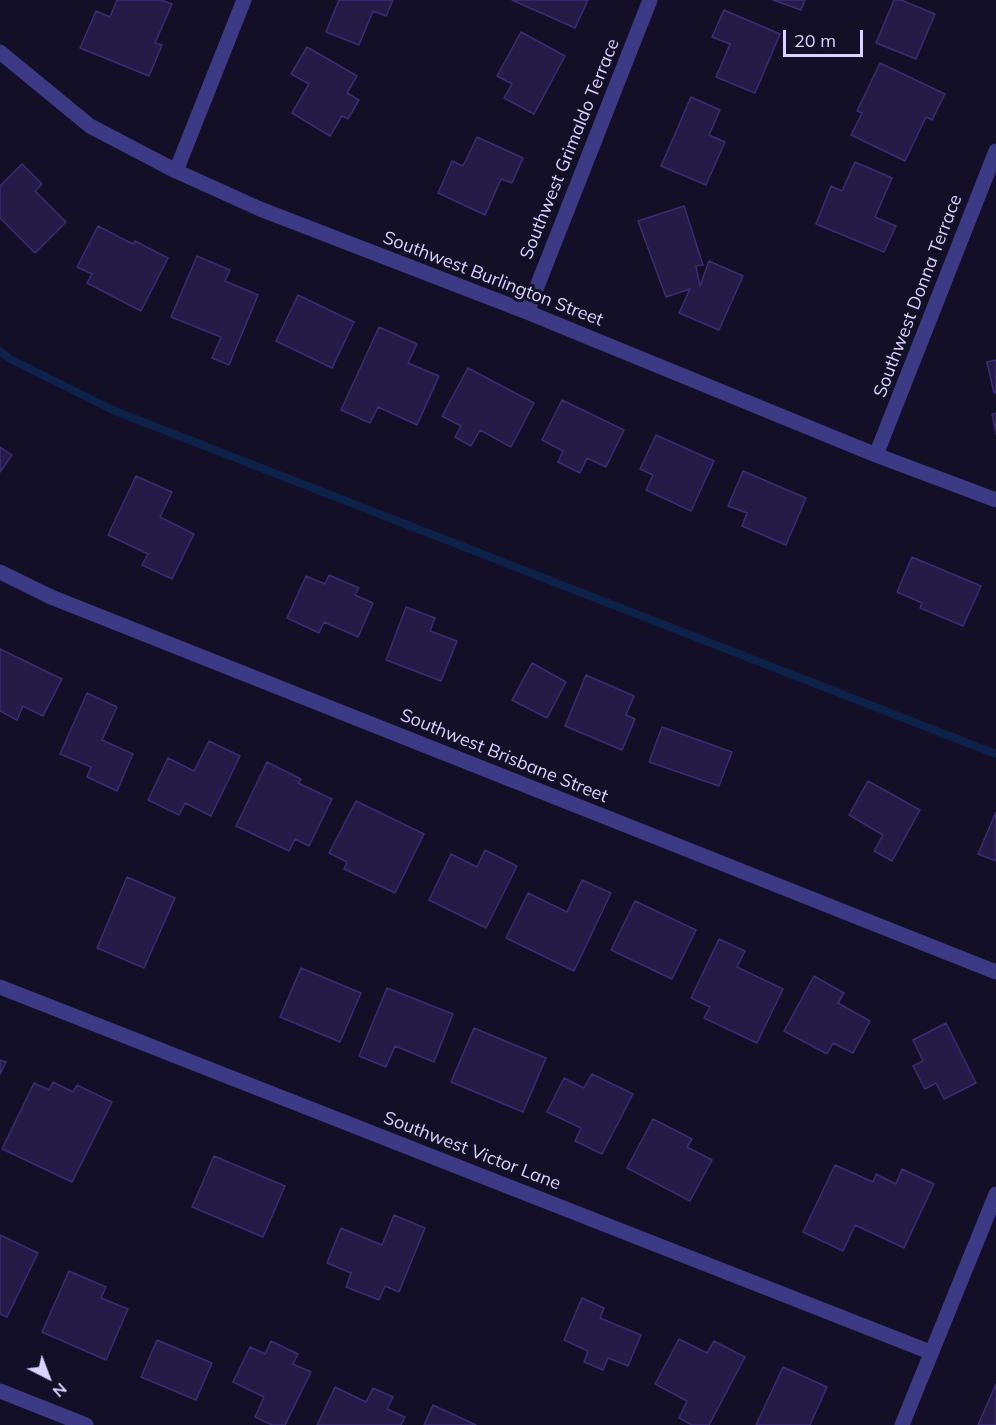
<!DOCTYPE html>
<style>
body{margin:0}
#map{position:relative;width:996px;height:1425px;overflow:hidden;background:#130f26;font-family:Mulish,sans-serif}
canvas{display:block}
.north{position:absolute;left:18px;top:1347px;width:60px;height:60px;-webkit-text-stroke:4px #130f26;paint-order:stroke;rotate:138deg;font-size:16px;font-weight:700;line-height:24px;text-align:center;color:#d9d4ff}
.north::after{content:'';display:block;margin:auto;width:21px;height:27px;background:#d9d4ff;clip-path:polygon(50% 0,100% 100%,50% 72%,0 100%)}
.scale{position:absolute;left:783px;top:30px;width:80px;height:27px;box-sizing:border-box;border:3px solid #d9d4ff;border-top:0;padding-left:8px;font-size:18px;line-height:21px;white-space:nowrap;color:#d9d4ff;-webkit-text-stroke:4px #130f26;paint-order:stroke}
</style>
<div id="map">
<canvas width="996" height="1425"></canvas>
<div class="north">N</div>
<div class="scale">20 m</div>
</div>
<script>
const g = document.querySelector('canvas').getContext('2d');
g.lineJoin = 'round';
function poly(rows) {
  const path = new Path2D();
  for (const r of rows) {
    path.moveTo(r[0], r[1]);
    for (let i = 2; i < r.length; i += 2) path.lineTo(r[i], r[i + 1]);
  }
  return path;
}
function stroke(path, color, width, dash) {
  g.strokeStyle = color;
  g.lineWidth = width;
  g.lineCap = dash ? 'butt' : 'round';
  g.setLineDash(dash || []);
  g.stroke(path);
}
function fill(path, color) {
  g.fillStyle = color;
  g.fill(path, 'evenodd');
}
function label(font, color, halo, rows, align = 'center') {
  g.font = font + ' Mulish,sans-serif';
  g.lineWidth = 6;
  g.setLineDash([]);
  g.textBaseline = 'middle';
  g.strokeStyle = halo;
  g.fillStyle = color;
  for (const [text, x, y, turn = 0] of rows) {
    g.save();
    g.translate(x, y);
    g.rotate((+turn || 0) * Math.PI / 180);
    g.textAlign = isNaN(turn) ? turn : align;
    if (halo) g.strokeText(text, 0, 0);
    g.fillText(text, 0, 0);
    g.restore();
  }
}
stroke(poly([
 [0,351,10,359,115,411,996,754]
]), '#0c2248', 8);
const building = poly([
 [117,0,161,0,172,4,155,43,162,45,149,76,80,48,96,11,110,17,117,0],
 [339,0,393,0,386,16,373,11,359,45,326,32,339,0],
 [512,0,588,0,575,28,512,0],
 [773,0,805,0,801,10,773,0],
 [894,0,901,0,935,14,916,59,876,43,894,0],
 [724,10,780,34,755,93,716,77,730,44,712,37,724,10],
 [521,32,565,56,534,114,504,98,512,84,497,76,521,32],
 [307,47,357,76,347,93,359,100,348,119,342,116,330,136,292,113,309,84,291,74,307,47],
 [880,63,945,94,932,120,926,117,905,161,851,135,862,113,857,111,880,63],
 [691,97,720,110,709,135,725,142,706,185,661,166,691,97],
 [477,137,523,158,512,183,501,179,485,215,438,193,452,161,463,166,477,137],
 [855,162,892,178,875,217,896,226,884,252,816,224,831,186,842,191,855,162],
 [22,164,42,184,35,191,66,222,35,253,0,218,0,186,22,164],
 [684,206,703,265,696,266,700,286,709,261,743,276,719,330,679,313,690,289,666,297,638,221,684,206],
 [98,226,133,244,135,241,168,258,141,311,87,283,92,274,77,267,98,226],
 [197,256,230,270,225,281,258,295,229,365,212,358,221,337,171,317,197,256],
 [298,295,354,322,332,368,276,341,298,295],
 [379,327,417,344,408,363,439,376,417,425,378,407,370,423,341,410,379,327],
 [996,360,996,392,994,393,987,362,996,360],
 [468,368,534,403,511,447,480,430,471,446,455,437,461,426,442,416,468,368],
 [562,400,624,430,606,467,587,458,580,473,558,462,563,451,542,440,562,400],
 [996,413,996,434,992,414,996,413],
 [656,435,714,461,691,511,646,490,653,475,640,469,656,435],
 [0,447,12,455,0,472,0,447],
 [743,471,806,498,786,545,742,526,747,513,728,506,743,471],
 [136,476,172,492,160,517,194,534,172,579,142,565,148,554,108,535,136,476],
 [912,557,981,586,963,626,920,608,922,603,897,592,912,557],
 [329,575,359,588,355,595,373,603,358,637,324,622,319,633,287,618,306,576,325,584,329,575],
 [406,607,435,618,430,631,457,641,441,681,386,660,406,607],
 [0,649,62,679,43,716,23,706,17,720,0,711,0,649],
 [532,663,566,682,547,718,512,700,532,663],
 [586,675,634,696,626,715,635,719,622,750,565,726,586,675],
 [87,693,117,707,102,740,133,754,117,791,87,777,91,767,60,754,87,693],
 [662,727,732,752,719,786,649,762,662,727],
 [209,741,240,756,211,816,185,803,179,815,148,800,168,758,194,771,209,741],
 [267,762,301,779,298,783,332,799,309,846,295,839,289,851,236,826,267,762],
 [868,781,920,810,892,861,874,851,883,835,849,815,868,781],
 [356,801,424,834,395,893,344,869,347,862,329,853,356,801],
 [996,812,996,861,978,854,996,812],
 [485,850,517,866,486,928,429,900,451,854,477,867,485,850],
 [127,877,175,898,144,968,97,948,127,877],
 [582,880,611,893,574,971,506,938,528,893,567,912,582,880],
 [635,901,696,930,672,979,611,950,635,901],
 [719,939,745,951,737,967,783,989,757,1043,704,1018,710,1007,691,998,719,939],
 [301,968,361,993,340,1042,280,1017,301,968],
 [814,976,844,993,838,1003,870,1021,853,1053,833,1043,827,1054,784,1031,814,976],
 [387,988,453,1014,434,1062,395,1046,386,1067,359,1056,387,988],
 [946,1023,976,1083,944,1099,936,1083,925,1089,913,1066,923,1061,913,1040,946,1023],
 [474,1028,546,1058,523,1112,451,1082,474,1028],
 [0,1060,6,1062,0,1074,0,1060],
 [592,1074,633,1094,602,1154,575,1141,581,1128,547,1112,564,1078,584,1088,592,1074],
 [53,1082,73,1092,77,1085,112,1102,72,1182,2,1149,34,1083,49,1090,53,1082],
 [653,1119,692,1139,687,1147,712,1160,690,1201,627,1168,653,1119],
 [214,1156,285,1186,263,1237,192,1207,214,1156],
 [835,1165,873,1182,876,1174,896,1184,902,1169,934,1184,904,1248,855,1225,843,1251,803,1232,835,1165],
 [394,1215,425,1228,399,1292,385,1286,379,1300,346,1287,351,1273,327,1263,341,1228,382,1245,394,1215],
 [0,1235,38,1253,7,1317,0,1314,0,1235],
 [69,1271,106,1287,101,1298,128,1309,106,1360,42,1332,69,1271],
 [582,1298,604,1308,600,1318,641,1335,628,1366,608,1358,603,1370,584,1362,588,1351,564,1340,582,1298],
 [679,1339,707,1353,714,1341,745,1357,709,1425,692,1425,679,1418,687,1401,655,1384,679,1339],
 [157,1340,212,1363,196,1400,141,1377,157,1340],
 [271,1341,298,1354,293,1364,311,1372,285,1425,272,1425,255,1417,264,1397,233,1382,250,1347,265,1354,271,1341],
 [783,1367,827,1387,810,1425,756,1425,783,1367],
 [996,1384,996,1425,978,1425,996,1384],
 [335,1387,366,1402,373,1388,393,1397,387,1409,405,1417,401,1425,317,1425,335,1387],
 [433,1405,476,1425,424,1425,433,1405]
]);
fill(building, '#241b47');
stroke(building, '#3b2d73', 1.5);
stroke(poly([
 [0,52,90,126,176,171,260,209,527,312,876,455,996,500],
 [176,171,244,0],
 [527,312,650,0],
 [876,455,996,151],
 [0,572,51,597,996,972],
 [0,987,930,1352],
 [0,1391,86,1425],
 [902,1425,996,1194]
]), '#3d3a85', 15);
label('18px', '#d9d4ff', '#130f26', [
 ["Southwest Grimaldo Terrace",570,149,-68],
 ["Southwest Burlington Street",493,279,21],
 ["Southwest Donna Terrace",918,296,-69],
 ["Southwest Brisbane Street",504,756,22],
 ["Southwest Victor Lane",472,1151,21]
]);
</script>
